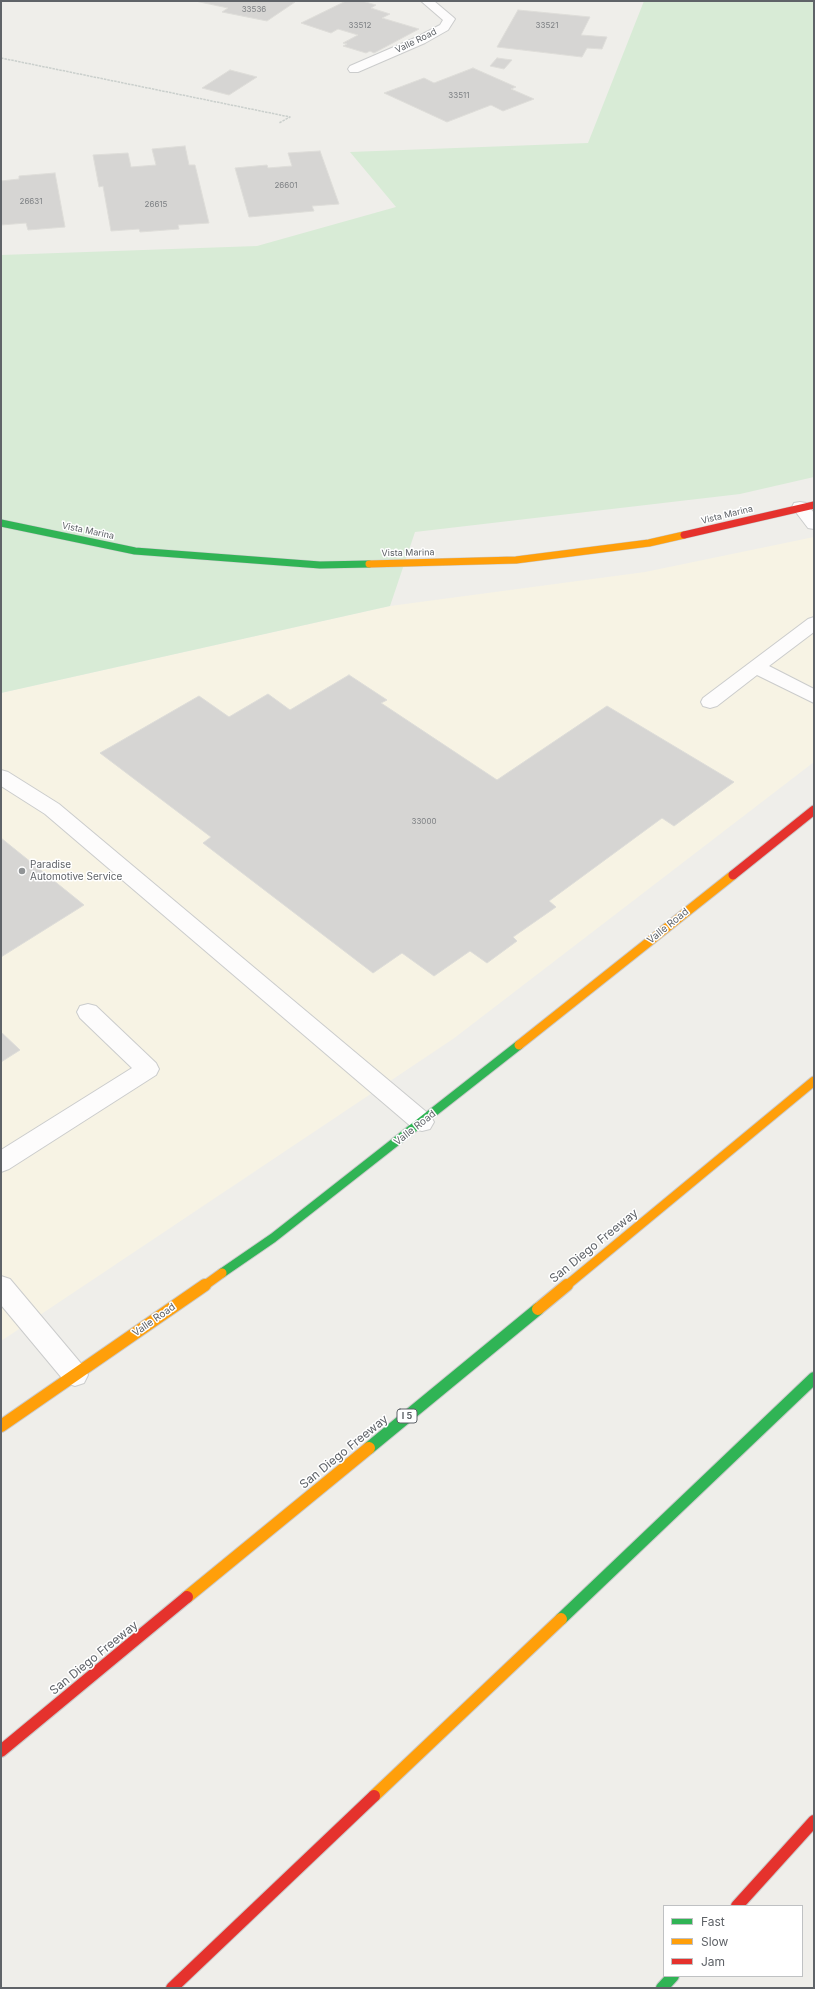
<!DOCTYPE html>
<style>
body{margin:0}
#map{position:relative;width:815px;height:1989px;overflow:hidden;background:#efeeea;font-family:Inter,sans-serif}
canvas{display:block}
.frame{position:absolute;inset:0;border:2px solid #5f6368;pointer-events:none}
.legend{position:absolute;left:663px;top:1905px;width:140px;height:72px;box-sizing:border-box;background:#fff;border:1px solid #bfc1c3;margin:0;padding:5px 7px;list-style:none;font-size:12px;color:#5f6368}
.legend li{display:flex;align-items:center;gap:8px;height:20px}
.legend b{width:20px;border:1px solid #bfc1c3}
</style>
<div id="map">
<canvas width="815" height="1989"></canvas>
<div class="frame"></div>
<ul class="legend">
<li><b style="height:5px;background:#30b455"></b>Fast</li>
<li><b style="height:5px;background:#ff9f0a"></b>Slow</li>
<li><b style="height:5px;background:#e5322d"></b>Jam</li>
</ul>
</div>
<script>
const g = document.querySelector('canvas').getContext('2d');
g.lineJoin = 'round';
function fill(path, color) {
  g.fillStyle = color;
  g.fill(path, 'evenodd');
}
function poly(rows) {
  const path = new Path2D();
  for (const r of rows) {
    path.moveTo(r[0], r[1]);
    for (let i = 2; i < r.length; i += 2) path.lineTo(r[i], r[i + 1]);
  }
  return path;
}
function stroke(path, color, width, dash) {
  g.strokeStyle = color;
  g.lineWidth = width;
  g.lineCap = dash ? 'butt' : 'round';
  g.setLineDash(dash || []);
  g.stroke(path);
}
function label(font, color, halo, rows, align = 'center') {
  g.font = font + ' Inter,sans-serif';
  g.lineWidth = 3;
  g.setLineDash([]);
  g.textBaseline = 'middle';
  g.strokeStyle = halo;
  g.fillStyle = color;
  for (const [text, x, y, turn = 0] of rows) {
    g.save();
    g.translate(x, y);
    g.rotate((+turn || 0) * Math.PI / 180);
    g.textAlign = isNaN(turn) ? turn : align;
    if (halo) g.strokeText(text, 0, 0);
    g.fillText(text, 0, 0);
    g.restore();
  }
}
fill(poly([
 [814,537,814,762,453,1039,1,1341,1,693,390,606,645,572]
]), '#f7f3e4');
fill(poly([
 [644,1,814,1,814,477,740,494,415,532,390,606,1,693,1,255,257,246,396,207,350,152,588,143]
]), '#d8ebd6');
const building = poly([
 [195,1,291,1,295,2,267,21,222,12,228,8,195,1],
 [346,1,362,1,376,5,371,8,390,14,382,18,419,29,374,53,370,51,366,53,343,46,347,44,343,43,358,35,338,29,331,33,301,23,346,1],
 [518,10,590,17,581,35,607,37,602,49,587,48,582,57,497,47,518,10],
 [497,58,512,60,504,69,490,66,497,58],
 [473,68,516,87,511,89,534,99,503,111,491,105,447,122,384,93,424,78,434,83,473,68],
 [230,70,257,77,229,95,202,88,230,70],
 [185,146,189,165,195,165,209,223,178,225,179,229,140,232,139,229,111,231,103,186,99,187,93,155,128,153,131,167,156,165,152,149,185,146],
 [320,151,339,204,312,206,314,211,249,217,235,168,267,165,268,168,292,166,288,153,320,151],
 [55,173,65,227,28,230,26,223,1,225,1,181,19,179,19,176,55,173],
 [349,675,387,700,381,703,497,780,607,706,734,782,674,826,662,818,549,901,556,907,513,937,517,941,487,963,470,951,434,976,402,953,373,973,203,843,211,837,100,753,199,696,229,717,268,694,290,710,349,675],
 [1,838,84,905,1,957,1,838],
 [1,1032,20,1050,1,1062,1,1032]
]);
fill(building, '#d6d5d3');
stroke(building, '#deddd9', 1);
const lane = poly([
 [800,502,806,503,814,513,814,529,808,528,792,507,794,503,800,502],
 [814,617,814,632,769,666,814,689,814,703,757,675,717,706,710,708,703,706,701,702,703,698,808,619,814,617],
 [1,770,8,772,59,804,430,1115,434,1122,430,1129,422,1131,414,1129,45,814,1,786,1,770],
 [88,1004,96,1006,156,1063,159,1069,156,1075,9,1169,1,1172,1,1150,132,1068,80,1018,77,1012,80,1006,88,1004],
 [1,1276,10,1279,84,1367,88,1375,84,1383,75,1386,66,1383,1,1305,1,1276]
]);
const street = poly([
 [421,1,434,1,453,17,455,19,448,30,425,43,358,72,350,72,348,69,350,66,417,37,440,25,443,20,421,1]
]);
const fastFar2 = poly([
 [1,523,135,551,320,565,369,564]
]);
const fastFar1 = poly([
 [222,1273,273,1238,519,1045]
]);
const fast = poly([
 [369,1448,538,1309],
 [561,1619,814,1378],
 [662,1988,673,1976]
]);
const slowFar2 = poly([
 [369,564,516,560,649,543,684,535]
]);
const slowFar1 = poly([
 [519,1045,733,875],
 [204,1286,222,1273],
 [566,1286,814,1081]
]);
const slow = poly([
 [538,1309,567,1285],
 [1,1426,205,1285],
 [187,1597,369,1448],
 [374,1796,561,1619]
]);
const jamFar2 = poly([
 [684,535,814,505]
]);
const jamFar1 = poly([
 [733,875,814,810]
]);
const jam = poly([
 [1,1751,187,1597],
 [737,1906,814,1821],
 [172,1988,374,1796]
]);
stroke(lane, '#cbcccc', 2);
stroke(street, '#cbcccc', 2);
stroke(fastFar2, '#cacacb', 8);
stroke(fastFar1, '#cacacb', 11);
stroke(fast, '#cacacb', 14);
stroke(slowFar2, '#cacacb', 8);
stroke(slowFar1, '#cacacb', 11);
stroke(slow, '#cacacb', 14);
stroke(jamFar2, '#cacacb', 8);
stroke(jamFar1, '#cacacb', 11);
stroke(jam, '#cacacb', 14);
stroke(poly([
 [1,58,290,117,279,123]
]), '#cacfcc', 1.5, [2.5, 1]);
fill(lane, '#fdfcfc');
fill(street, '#fdfcfc');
stroke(fastFar2, '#30b455', 7);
stroke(fastFar1, '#30b455', 9);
stroke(fast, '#30b455', 12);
stroke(slowFar2, '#ff9f0a', 7);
stroke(slowFar1, '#ff9f0a', 9);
stroke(slow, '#ff9f0a', 12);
stroke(jamFar2, '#e5322d', 7);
stroke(jamFar1, '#e5322d', 9);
stroke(jam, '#e5322d', 12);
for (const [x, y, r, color] of [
 [22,871,4,"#919496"]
]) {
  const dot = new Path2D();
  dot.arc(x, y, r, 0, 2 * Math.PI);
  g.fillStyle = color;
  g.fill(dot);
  stroke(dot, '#fff', 1.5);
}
label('8px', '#7e8184', null, [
 ["33536",254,10],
 ["33512",360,26],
 ["33521",547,26],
 ["33511",459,96],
 ["26601",286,186],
 ["26631",31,202],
 ["26615",156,205],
 ["33000",424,822]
]);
label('9px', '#5f6368', '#fff', [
 ["Valle Road",416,41,-26],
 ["Vista Marina",727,515,-14],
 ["Vista Marina",88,531,12],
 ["Vista Marina",408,553,-1]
]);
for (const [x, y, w] of [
 [407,1416,20]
]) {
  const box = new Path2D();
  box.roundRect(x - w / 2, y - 7, w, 14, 3);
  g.fillStyle = '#fff';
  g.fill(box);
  stroke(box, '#5f6368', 1);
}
label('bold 9px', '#5f6368', null, [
 ["I 5",407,1416]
]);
label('10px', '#5f6368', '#fff', [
 ["Paradise",30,865],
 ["Automotive Service",30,877]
], 'left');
label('10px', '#5f6368', '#fff', [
 ["Valle Road",668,926,-39],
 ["Valle Road",415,1128,-38],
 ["Valle Road",154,1320,-35]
]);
label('12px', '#5f6368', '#fff', [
 ["San Diego Freeway",594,1246,-39],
 ["San Diego Freeway",344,1452,-39],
 ["San Diego Freeway",94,1658,-39]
]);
</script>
